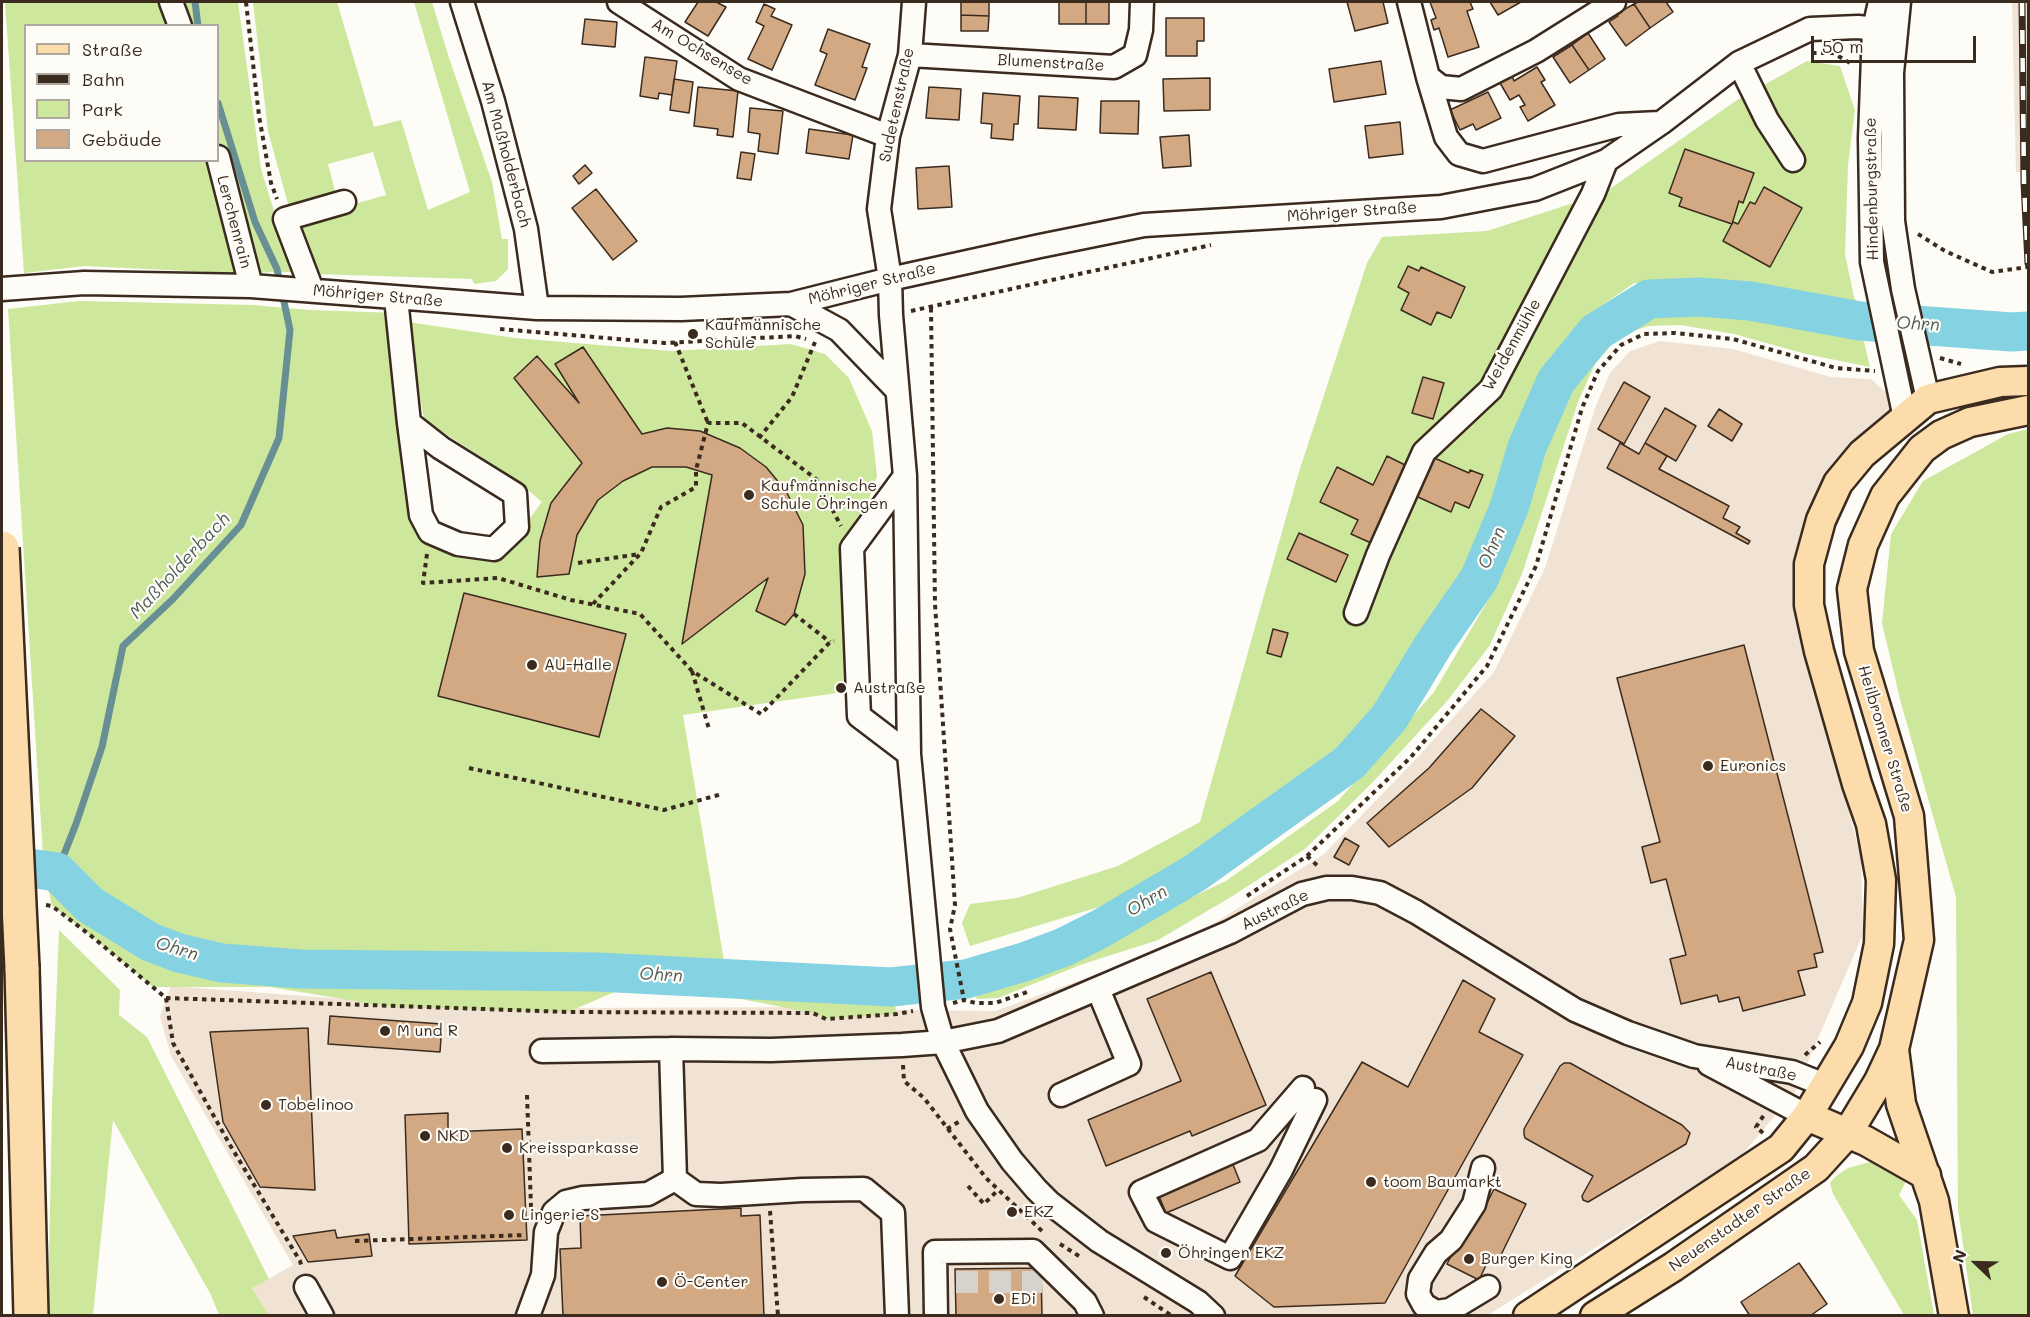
<!DOCTYPE html>
<meta charset="utf-8">
<style>
body{margin:0}
#map{position:relative;width:2030px;height:1317px;overflow:hidden;background:#fdfcf7;font-family:Mali,sans-serif}
canvas{display:block}
.frame{position:absolute;inset:0;border:3px solid #3b2a1e;pointer-events:none}
.legend{position:absolute;left:24px;top:24px;width:195px;height:138px;box-sizing:border-box;background:#fdfcf7;border:2px solid #afa8a0;margin:0;padding:8px 10px;list-style:none;font-size:18px;color:#3b2a1e}
.legend li{display:flex;align-items:center;gap:12px;height:30px}
.legend b{width:30px;border:2px solid #afa8a0}
.north{position:absolute;left:1946px;top:1233px;width:60px;height:60px;-webkit-text-stroke:4px #fdfcf7;paint-order:stroke;rotate:293deg;font-size:16px;font-weight:700;line-height:24px;text-align:center;color:#3b2a1e}
.north::after{content:'';display:block;margin:auto;width:21px;height:27px;background:#3b2a1e;clip-path:polygon(50% 0,100% 100%,50% 72%,0 100%)}
.scale{position:absolute;left:1811px;top:36px;width:165px;height:27px;box-sizing:border-box;border:3px solid #3b2a1e;border-top:0;padding-left:8px;font-size:18px;line-height:21px;white-space:nowrap;color:#3b2a1e;-webkit-text-stroke:4px #fdfcf7;paint-order:stroke}
</style>
<div id="map">
<canvas width="2030" height="1317"></canvas>
<div class="frame"></div>
<ul class="legend">
<li><b style="height:8px;background:#fddcac"></b>Straße</li>
<li><b style="height:8px;background:#3b2a1e"></b>Bahn</li>
<li><b style="height:16px;background:#cde79d"></b>Park</li>
<li><b style="height:16px;background:#d2a983"></b>Gebäude</li>
</ul>
<div class="north">N</div>
<div class="scale">50 m</div>
</div>
<script>
const g = document.querySelector('canvas').getContext('2d');
g.lineJoin = 'round';
function fill(path, color) {
  g.fillStyle = color;
  g.fill(path, 'evenodd');
}
function poly(rows) {
  const path = new Path2D();
  for (const r of rows) {
    path.moveTo(r[0], r[1]);
    for (let i = 2; i < r.length; i += 2) path.lineTo(r[i], r[i + 1]);
  }
  return path;
}
function stroke(path, color, width, dash) {
  g.strokeStyle = color;
  g.lineWidth = width;
  g.lineCap = dash ? 'butt' : 'round';
  g.setLineDash(dash || []);
  g.stroke(path);
}
function label(font, color, halo, rows, align = 'center') {
  g.font = font + ' Mali,sans-serif';
  g.lineWidth = 4.5;
  g.setLineDash([]);
  g.textBaseline = 'middle';
  g.strokeStyle = halo;
  g.fillStyle = color;
  for (const [text, x, y, turn = 0] of rows) {
    g.save();
    g.translate(x, y);
    g.rotate((+turn || 0) * Math.PI / 180);
    g.textAlign = isNaN(turn) ? turn : align;
    if (halo) g.strokeText(text, 0, 0);
    g.fillText(text, 0, 0);
    g.restore();
  }
}
fill(poly([
 [2012,2,2028,2,2028,173,2016,172],
 [1660,341,1733,349,1831,377,1871,379,1899,404,1867,433,1806,535,1816,684,1861,858,1863,934,1795,1092,1740,1157,1488,1315,269,1315,252,1288,293,1265,171,1056,160,1016,171,986,398,1003,567,1008,814,1007,834,1013,901,1010,995,1011,1183,943,1324,854,1417,758,1494,672,1545,568,1595,408,1610,373,1630,351]
]), '#f0e3d4');
fill(poly([
 [5,2,238,2,261,169,293,272,228,273,84,266,24,273],
 [26,26,218,26,218,160,26,160],
 [253,2,337,2,374,127,401,120,428,210,470,192,414,2,432,2,449,58,492,182,502,239,508,239,508,269,496,281,474,284,472,279,316,274,299,236,305,218,386,195,373,152,328,164,337,199,290,211,268,131],
 [1807,61,1840,66,1855,110,1848,165,1845,254,1854,297,1860,309,1634,283,1581,320,1545,387,1498,513,1459,598,1372,711,1313,775,1190,857,1099,907,970,946,962,923,970,904,1017,898,1118,866,1200,822,1298,475,1367,263,1382,237,1487,231,1604,193,1737,100],
 [79,301,252,305,310,310,397,313,386,319,415,525,454,551,521,530,542,502,511,476,424,420,408,322,515,338,671,351,791,344,825,354,849,378,872,431,877,476,852,548,858,690,683,715,727,979,891,987,897,1014,826,1019,813,1013,736,998,617,991,568,1012,391,1007,270,987,153,987,90,935,52,906,44,870,8,309],
 [1650,304,1861,329,1870,367,1806,354,1734,334,1680,325,1649,326,1620,335,1595,364,1578,402,1522,574,1490,645,1448,700,1373,782,1305,849,1231,897,1158,940,1083,964,998,998,977,999,968,982,988,978,1062,955,1125,929,1226,881,1338,801,1434,692,1496,587,1517,537,1565,395,1587,355,1616,322],
 [2028,429,2028,1315,1973,1315,1958,1209,1956,897,1901,703,1882,623,1891,534,1923,481,2008,434],
 [59,930,120,990,119,1015,147,1037,269,1279,252,1288,269,1315,219,1315,211,1295,113,1120,93,1315,48,1315,52,1106],
 [1870,1162,1888,1168,1907,1179,1899,1195,1917,1220,1934,1315,1904,1315,1833,1194,1830,1183,1836,1176,1848,1168]
]), '#cde79d');
stroke(poly([
 [195,2,198,26],
 [57,872,76,824,102,747,123,646,173,599,241,525,279,438,290,330,277,269,255,222,218,103]
]), '#678f94', 7);
stroke(poly([
 [2,864,57,872,90,905,150,942,179,953,222,963,300,969,597,972,891,987,966,979,1024,962,1064,947,1100,929,1195,873,1349,763,1389,718,1434,644,1479,579,1509,508,1527,447,1556,381,1596,332,1649,299,1699,297,1750,301,1860,321,2012,332,2028,331]
]), '#84d2e2', 39);
const building = poly([
 [698,2,716,2,726,7,708,36,685,22,698,2],
 [961,2,989,2,989,16,961,15,961,2],
 [1059,2,1086,2,1086,24,1059,24,1059,2],
 [1086,2,1109,2,1109,24,1086,24,1086,2],
 [1347,2,1383,2,1388,23,1355,31,1347,2],
 [1430,2,1470,2,1473,9,1467,11,1479,47,1448,57,1439,28,1434,30,1431,20,1436,18,1430,2],
 [1490,2,1521,2,1498,15,1490,2],
 [1638,2,1666,2,1673,12,1650,28,1634,4,1638,2],
 [764,4,775,9,771,16,792,25,772,70,748,59,764,26,756,22,764,4],
 [1634,4,1650,28,1626,46,1609,22,1618,16,1616,14,1634,4],
 [961,15,989,16,988,31,961,31,961,15],
 [1166,18,1204,18,1204,41,1197,41,1197,56,1166,56,1166,18],
 [585,19,617,22,615,47,582,44,585,19],
 [828,29,870,44,862,67,867,68,855,100,815,85,827,54,820,51,828,29],
 [1588,33,1605,59,1589,70,1572,45,1588,33],
 [1572,45,1589,70,1570,83,1553,57,1572,45],
 [645,57,677,61,672,95,659,93,658,99,640,96,645,57],
 [1381,61,1386,94,1334,102,1329,69,1381,61],
 [1537,67,1545,80,1541,82,1555,105,1528,121,1520,107,1525,105,1519,95,1510,100,1500,83,1512,76,1514,81,1537,67],
 [1210,78,1210,110,1164,111,1163,79,1210,78],
 [674,79,693,82,689,113,670,110,674,79],
 [698,87,738,91,733,137,717,135,718,129,694,126,698,87],
 [929,87,961,89,959,120,926,118,929,87],
 [1488,92,1501,118,1476,130,1473,124,1460,130,1450,110,1488,92],
 [983,93,1020,96,1018,124,1014,124,1013,140,991,138,992,124,981,123,983,93],
 [1039,96,1078,98,1076,130,1038,128,1039,96],
 [1101,101,1139,101,1138,134,1100,133,1101,101],
 [750,108,783,111,778,154,758,151,760,134,748,132,750,108],
 [1400,122,1403,154,1369,158,1365,126,1400,122],
 [809,129,853,135,849,159,806,153,809,129],
 [1189,135,1191,166,1163,168,1160,137,1189,135],
 [1685,149,1754,173,1743,203,1739,201,1732,224,1679,206,1682,198,1669,193,1685,149],
 [741,152,755,154,751,180,737,178,741,152],
 [585,165,592,173,579,184,573,176,585,165],
 [949,166,952,207,918,209,916,168,949,166],
 [1764,187,1802,208,1770,267,1723,241,1733,222,1738,224,1750,202,1755,204,1764,187],
 [596,189,637,241,613,260,572,208,596,189],
 [1408,266,1419,271,1421,267,1465,287,1451,318,1437,312,1431,325,1401,310,1409,293,1398,287,1408,266],
 [583,347,642,434,667,428,700,431,740,448,766,467,786,491,803,525,805,574,794,614,785,625,756,611,768,578,682,644,712,475,686,467,652,467,623,481,598,500,577,535,569,574,537,577,540,541,551,503,582,463,514,378,537,356,579,403,555,364,583,347],
 [1423,377,1444,383,1433,419,1412,413,1423,377],
 [1624,382,1650,397,1624,444,1598,429,1624,382],
 [1665,408,1696,426,1676,461,1645,443,1665,408],
 [1719,409,1742,424,1732,441,1708,426,1719,409],
 [1620,443,1639,454,1645,443,1667,456,1659,469,1729,506,1723,518,1740,527,1736,533,1750,541,1748,544,1607,468,1620,443],
 [1425,454,1469,473,1470,470,1483,475,1469,508,1455,502,1451,512,1409,493,1425,454],
 [1387,456,1405,465,1392,493,1394,494,1371,543,1351,534,1358,520,1320,502,1337,467,1373,485,1387,456],
 [1299,533,1348,555,1336,582,1287,559,1299,533],
 [464,593,626,634,599,737,438,696,464,593],
 [1273,629,1288,633,1281,657,1267,653,1273,629],
 [1744,645,1823,952,1814,954,1817,967,1798,971,1805,995,1743,1011,1739,997,1719,1002,1717,995,1681,1004,1670,959,1686,955,1666,879,1651,883,1642,847,1660,842,1617,678,1744,645],
 [1481,709,1515,736,1472,788,1389,847,1367,823,1429,768,1481,709],
 [1345,838,1359,846,1349,865,1334,857,1345,838],
 [1211,972,1266,1105,1192,1136,1190,1131,1106,1166,1088,1120,1181,1081,1147,999,1211,972],
 [1463,980,1495,999,1479,1032,1523,1055,1385,1303,1274,1307,1235,1276,1362,1062,1408,1087,1463,980],
 [330,1016,442,1024,440,1052,328,1044,330,1016],
 [308,1028,315,1190,260,1187,223,1122,210,1032,308,1028],
 [1564,1063,1570,1063,1682,1125,1690,1133,1686,1144,1588,1202,1583,1200,1582,1196,1593,1176,1525,1138,1524,1134,1524,1129,1560,1066,1564,1063],
 [448,1113,448,1132,522,1129,527,1240,409,1244,405,1115,448,1113],
 [1232,1162,1240,1182,1166,1213,1158,1194,1232,1162],
 [1494,1189,1526,1204,1497,1263,1489,1259,1479,1280,1447,1264,1478,1202,1486,1205,1494,1189],
 [741,1208,741,1216,760,1215,764,1316,563,1316,560,1249,581,1248,580,1216,741,1208],
 [335,1230,337,1238,369,1234,372,1256,308,1262,293,1236,335,1230],
 [1799,1263,1827,1304,1810,1316,1750,1316,1741,1302,1799,1263],
 [1041,1268,1042,1316,956,1316,955,1269,1041,1268]
]);
fill(building, '#d2a983');
stroke(building, '#3b2a1e', 1.5);
stroke(poly([
 [956,1282,1042,1282]
]), '#d6d2cc', 22, [22, 11]);
const minor = poly([
 [171,2,180,26],
 [462,2,493,101,526,229,537,308],
 [619,2,739,79,888,136],
 [914,2,910,55,888,136,879,209,890,279,891,315,905,476,909,754,933,1007,943,1042,977,1111,1012,1161,1036,1189,1050,1203,1099,1241,1198,1302,1213,1316],
 [1409,2,1428,77,1446,137,1459,154,1483,161,1619,125,1659,123],
 [1880,2,1874,29,1870,138,1872,262,1905,418],
 [1899,2,1892,73,1893,221,1903,289,1928,399],
 [910,55,1114,67,1135,55,1141,30,1142,2],
 [1739,63,1767,120,1793,160],
 [1428,77,1441,87,1461,89,1536,51,1614,2],
 [218,157,251,286],
 [2,289,84,283,251,286,537,308,681,309,791,304,890,279,1040,246,1144,225,1441,207,1535,189,1606,161,1661,123,1739,63,1810,29,1858,27,1895,31],
 [312,290,285,219,344,202],
 [396,298,409,423,421,515,430,532,458,544,494,549,517,527,515,494,441,448,409,423],
 [791,304,839,330,897,390],
 [905,476,852,548,859,716,909,754],
 [1356,613,1378,555,1424,452,1491,389,1593,194,1606,161],
 [671,1049,675,1179,696,1194,721,1195,802,1190,864,1189,893,1213,897,1316],
 [542,1051,671,1049,771,1050,902,1045,943,1042,998,1031,1230,932,1302,894,1327,888,1352,888,1380,893,1416,912,1575,1010,1628,1033,1694,1056,1792,1072,1827,1086],
 [1709,1064,1807,1116],
 [1303,1088,1258,1140,1141,1192,1156,1221,1230,1258,1281,1170,1315,1100],
 [1061,1095,1129,1064,1098,989],
 [1483,1168,1474,1204,1451,1240,1436,1253,1420,1279,1418,1294,1424,1305,1436,1312,1450,1310,1488,1287],
 [306,1287,322,1316],
 [528,1316,543,1275,546,1232,554,1212,566,1202,583,1198,648,1194,675,1179],
 [936,1316,935,1252,1033,1251,1085,1302,1092,1316]
]);
const major = poly([
 [1894,1049,1901,1104,1934,1201,1954,1316],
 [1807,1116,1866,1141,1926,1175],
 [1528,1316,1781,1148,1807,1116,1849,1046,1867,1003,1879,944,1881,880,1871,824,1857,784,1819,651,1809,605,1809,564,1821,520,1838,483,1862,454,1928,399,2000,382,2028,381],
 [1595,1316,1673,1267,1816,1168,1847,1134,1879,1081,1894,1049,1919,940,1909,816,1859,651,1852,589,1863,545,1885,496,1922,449,1941,435,1970,422,2028,410]
]);
const highway = poly([
 [22,968,31,1316]
]);
stroke(minor, '#3b2a1e', 27);
stroke(major, '#3b2a1e', 33);
stroke(highway, '#3b2a1e', 38);
stroke(poly([
 [246,2,259,116,271,183,277,199],
 [1812,53,1833,53,1850,63],
 [1918,234,1945,251,1992,272,2028,267],
 [931,308,935,604,955,905,950,929,964,1000],
 [911,311,1211,245],
 [500,329,665,343,795,336,806,339],
 [675,342,708,423],
 [1940,358,1961,364],
 [759,438,792,397,815,342],
 [427,554,423,583,498,578,571,600,640,614,692,671,761,714,830,642,834,641],
 [578,563,640,554],
 [593,604,641,553,661,507,696,487,696,470,708,423,742,423,816,479,841,526],
 [794,614,830,642],
 [692,671,709,729],
 [469,768,664,810,722,794],
 [1307,856,1320,868],
 [1247,896,1307,856,1411,757,1487,666,1536,566,1582,408,1598,371,1621,345,1644,334,1675,333,1733,339,1836,368,1875,371],
 [46,905,52,906,90,935,166,998],
 [166,998,568,1012,813,1013,826,1019,897,1014,913,1011],
 [166,998,173,1043,230,1145,300,1261,302,1268],
 [953,1003,964,1000,976,1003,995,1003,1030,991],
 [1805,1055,1820,1042],
 [903,1065,904,1081,924,1098,986,1178,1042,1231],
 [527,1095,531,1207],
 [947,1129,960,1121],
 [1763,1133,1756,1127,1764,1115],
 [968,1186,984,1204,998,1190],
 [770,1211,778,1316],
 [355,1241,525,1235],
 [1060,1244,1082,1258],
 [1144,1297,1172,1316]
]), '#3b2a1e', 4, [4.5, 4.5]);
stroke(minor, '#fdfcf7', 22);
stroke(major, '#fddcac', 28);
stroke(highway, '#fddcac', 33);
const rail = poly([
 [2022,2,2024,183,2028,263]
]);
stroke(rail, '#3b2a1e', 7);
stroke(rail, '#fdfcf7', 4.5, [14]);
const highwayBridge = poly([
 [2,548,22,968]
]);
stroke(highwayBridge, '#3b2a1e', 38, []);
stroke(highwayBridge, '#fddcac', 33);
for (const [x, y, r, color] of [
 [693,334,6,"#3b2a1e"],
 [749,495,6,"#3b2a1e"],
 [532,665,6,"#3b2a1e"],
 [841,688,6,"#3b2a1e"],
 [1708,766,6,"#3b2a1e"],
 [385,1031,6,"#3b2a1e"],
 [266,1105,6,"#3b2a1e"],
 [425,1136,6,"#3b2a1e"],
 [507,1148,6,"#3b2a1e"],
 [1371,1182,6,"#3b2a1e"],
 [1012,1212,6,"#3b2a1e"],
 [509,1215,6,"#3b2a1e"],
 [1166,1253,6,"#3b2a1e"],
 [1469,1259,6,"#3b2a1e"],
 [662,1282,6,"#3b2a1e"],
 [999,1299,6,"#3b2a1e"]
]) {
  const dot = new Path2D();
  dot.arc(x, y, r, 0, 2 * Math.PI);
  g.fillStyle = color;
  g.fill(dot);
  stroke(dot, '#fdfcf7', 2);
}
label('16px', '#3b2a1e', '#fdfcf7', [
 ["Am Ochsensee",702,52,31],
 ["Blumenstraße",1051,63,3],
 ["Sudetenstraße",897,105,-78],
 ["Am Maßholderbach",506,154,75],
 ["Hindenburgstraße",1872,189,-91],
 ["Möhriger Straße",1352,212,-4],
 ["Lerchenrain",234,222,75],
 ["Möhriger Straße",872,284,-14],
 ["Möhriger Straße",378,296,5],
 ["Weidenmühle",1512,345,-61],
 ["Heilbronner Straße",1885,739,73],
 ["Austraße",1275,910,-26],
 ["Austraße",1761,1069,11],
 ["Neuenstadter Straße",1740,1220,-35]
]);
label('16px', '#3b2a1e', '#fdfcf7', [
 ["Kaufmännische",705,325],
 ["Schule",705,343],
 ["Kaufmännische",761,486],
 ["Schule Öhringen",761,504],
 ["AU-Halle",544,665],
 ["Austraße",853,688],
 ["Euronics",1720,766],
 ["M und R",397,1031],
 ["Tobelinoo",278,1105],
 ["NKD",437,1136],
 ["Kreissparkasse",519,1148],
 ["toom Baumarkt",1383,1182],
 ["EKZ",1024,1212],
 ["Lingerie S",521,1215],
 ["Öhringen EKZ",1178,1253],
 ["Burger King",1481,1259],
 ["Ö-Center",674,1282],
 ["EDi",1011,1299]
], 'left');
label('italic 18px', '#515c59', '#fdfcf7', [
 ["Ohrn",1918,324,3],
 ["Ohrn",1492,548,-67],
 ["Maßholderbach",180,566,-47],
 ["Ohrn",1147,901,-31],
 ["Ohrn",177,949,17],
 ["Ohrn",661,975,3]
]);
</script>
